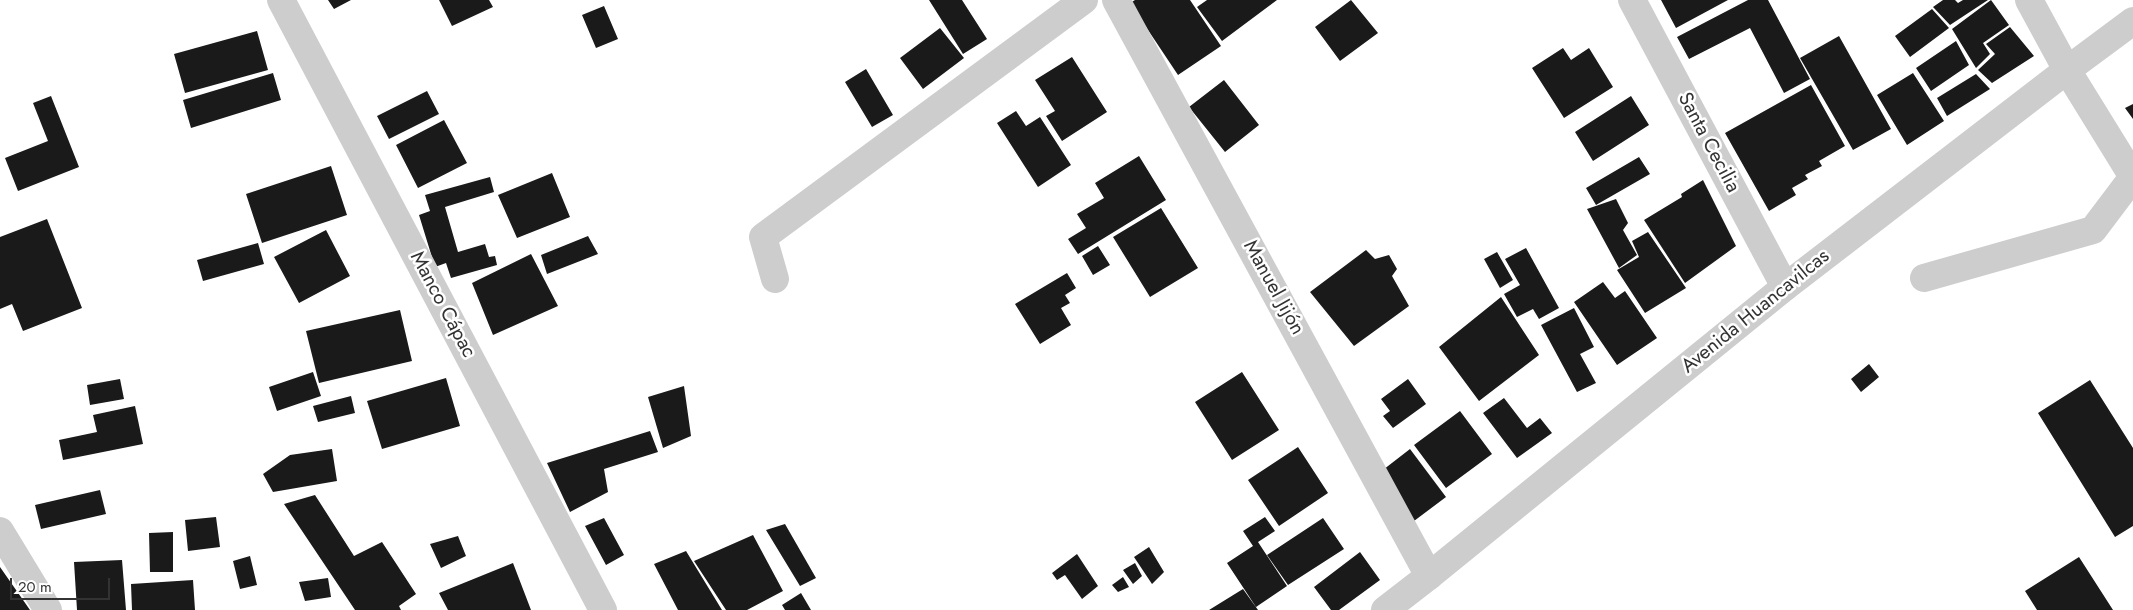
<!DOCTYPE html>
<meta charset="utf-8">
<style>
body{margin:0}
#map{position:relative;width:2133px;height:610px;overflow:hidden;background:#fff;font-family:Jost,sans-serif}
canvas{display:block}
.scale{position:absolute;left:10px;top:578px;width:100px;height:22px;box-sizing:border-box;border:2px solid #333;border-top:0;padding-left:6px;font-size:15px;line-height:18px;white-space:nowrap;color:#333;-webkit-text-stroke:4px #fff;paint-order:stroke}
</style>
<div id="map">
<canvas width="2133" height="610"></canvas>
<div class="scale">20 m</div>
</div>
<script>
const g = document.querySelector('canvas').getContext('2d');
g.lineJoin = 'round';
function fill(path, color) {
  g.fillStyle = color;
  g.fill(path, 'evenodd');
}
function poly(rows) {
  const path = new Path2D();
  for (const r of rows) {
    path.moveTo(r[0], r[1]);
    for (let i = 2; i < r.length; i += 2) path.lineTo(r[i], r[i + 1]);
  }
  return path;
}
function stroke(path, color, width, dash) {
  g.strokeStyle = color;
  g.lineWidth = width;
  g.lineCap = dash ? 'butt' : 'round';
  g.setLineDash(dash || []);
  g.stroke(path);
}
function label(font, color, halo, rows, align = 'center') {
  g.font = font + ' Jost,sans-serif';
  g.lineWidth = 5;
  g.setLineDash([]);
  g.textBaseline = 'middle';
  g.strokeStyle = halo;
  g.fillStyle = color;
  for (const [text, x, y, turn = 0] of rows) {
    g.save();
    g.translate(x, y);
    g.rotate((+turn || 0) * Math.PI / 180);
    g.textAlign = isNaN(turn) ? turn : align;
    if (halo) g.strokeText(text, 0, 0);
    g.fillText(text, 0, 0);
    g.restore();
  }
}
fill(poly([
 [328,0,351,0,334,9],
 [439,0,489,0,493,7,452,26],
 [929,0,962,0,987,39,963,54],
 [1135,0,1190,0,1221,46,1178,75,1130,3],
 [1207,0,1277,0,1222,41,1197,7],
 [1351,0,1378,33,1340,61,1315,27],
 [1661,0,1728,0,1676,28],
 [1748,0,1768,0,1810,79,1784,93,1750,28,1689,59,1677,37],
 [1943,0,1955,0,1958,3,1963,0,1988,0,1950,25,1933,7],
 [1991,0,2009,25,1983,43,1990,54,1976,68,1952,29],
 [604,6,618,39,596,48,582,15],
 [1932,9,1949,28,1910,57,1895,36],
 [2010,27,2034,56,1992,83,1978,70,1995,54,1986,44],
 [940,28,964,58,923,89,900,58],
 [257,31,268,70,185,93,174,54],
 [1839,36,1891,129,1853,150,1800,58],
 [1956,41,1969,65,1931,91,1916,68],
 [1563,48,1571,60,1589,48,1613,87,1564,118,1532,68],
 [1072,57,1107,112,1062,141,1046,116,1055,111,1035,80],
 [866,69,893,115,872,127,845,82],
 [273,73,281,100,191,128,183,100],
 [1913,73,1944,121,1907,145,1877,95],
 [1976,74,1990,89,1947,116,1937,98],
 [1224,80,1259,125,1225,152,1189,107],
 [1811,85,1845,146,1819,161,1822,166,1805,175,1808,179,1792,188,1796,195,1769,211,1725,133],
 [427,91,439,114,389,139,377,116],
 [51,96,79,167,18,191,5,158,48,141,33,103],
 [1631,96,1649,125,1593,161,1575,132],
 [2133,104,2133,119,2125,108],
 [1016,111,1026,126,1040,117,1071,165,1038,187,997,123],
 [444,120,467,163,418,188,396,145],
 [1139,156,1166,200,1078,254,1068,239,1086,228,1077,214,1104,198,1095,183],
 [1639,157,1650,174,1596,205,1586,188],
 [331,166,347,215,262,243,246,194],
 [552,173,570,217,517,238,498,195],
 [490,177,494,192,445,207,458,252,485,244,489,257,495,256,497,265,451,278,446,263,435,267,419,215,430,211,425,195],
 [1703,180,1736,246,1685,283,1644,220,1682,197,1681,194],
 [1616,199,1628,223,1623,230,1637,255,1619,268,1587,209],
 [1161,208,1198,268,1150,297,1113,237],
 [47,219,82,308,23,331,12,304,0,309,0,237],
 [326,230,350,276,299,303,274,257],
 [1648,232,1686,288,1645,313,1617,270,1639,257,1632,241],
 [588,236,598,254,547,274,541,255],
 [258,243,264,264,203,281,197,260],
 [1098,246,1110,265,1093,275,1082,256],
 [1526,248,1559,308,1539,319,1533,309,1517,317,1504,294,1520,285,1505,259],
 [1366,250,1375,259,1389,255,1397,269,1392,276,1409,306,1354,346,1310,292],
 [1497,252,1513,280,1500,288,1484,259],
 [531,254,558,306,493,335,472,283],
 [1067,273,1076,288,1065,295,1070,303,1061,308,1071,325,1040,344,1015,304],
 [1603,282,1615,298,1625,291,1657,338,1617,365,1574,302],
 [1501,297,1539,355,1479,401,1439,347],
 [1574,308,1594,347,1580,354,1596,383,1577,392,1541,325],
 [400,310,412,361,319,383,306,331],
 [1869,364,1879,377,1861,392,1851,379],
 [313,372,321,396,277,411,269,387],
 [1242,372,1279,430,1232,460,1195,402],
 [446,378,460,426,382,449,367,401],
 [120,379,124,399,90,405,87,385],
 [1408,379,1426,404,1393,428,1383,416,1390,411,1381,399],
 [2090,380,2133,448,2133,526,2115,537,2038,413],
 [684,386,691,436,663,448,648,397],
 [351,396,355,413,318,422,313,406],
 [1504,398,1527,428,1540,418,1552,433,1517,458,1483,413],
 [135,406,143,444,63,460,59,440,97,432,93,415],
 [1460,411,1492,454,1446,488,1414,445],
 [650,431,658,452,604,469,608,492,570,512,547,463],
 [1298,447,1328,493,1279,526,1248,480],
 [332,449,337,481,273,492,263,474,290,455],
 [1410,449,1446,497,1414,521,1379,473],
 [100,490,106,514,41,529,35,505],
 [315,495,354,556,382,542,416,594,399,606,401,610,355,610,284,504],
 [216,517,220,547,188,551,185,520],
 [1265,517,1275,531,1258,542,1287,586,1256,607,1227,563,1253,546,1243,531],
 [604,518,624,555,606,565,585,526],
 [1323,518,1344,549,1288,585,1267,555],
 [785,524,816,578,800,586,766,530],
 [173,532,173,572,150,572,149,533],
 [753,535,783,591,747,610,726,610,694,561],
 [458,536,466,556,441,568,430,544],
 [1149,547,1164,572,1152,584,1134,557],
 [686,551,722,610,678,610,654,564],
 [1360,552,1380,580,1339,610,1331,610,1314,587],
 [1077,554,1098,586,1082,599,1065,575,1057,580,1052,573],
 [250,556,257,585,240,589,233,561],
 [2079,557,2113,610,2037,610,2025,591],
 [122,560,126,610,77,610,74,562],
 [513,563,531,610,448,610,439,593],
 [1135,563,1142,576,1133,584,1123,570],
 [0,567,30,610,0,610],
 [1123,577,1129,587,1118,592,1112,585],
 [328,578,331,597,305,601,299,582],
 [193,580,195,610,132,610,131,584],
 [1243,589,1258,610,1209,610],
 [801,593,811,610,785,610,782,605]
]), '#1a1a1a');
stroke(poly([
 [281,0,603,610],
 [1116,0,1429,576],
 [1632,0,1785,287],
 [2029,0,2067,70,2133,177],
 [1924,278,2093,230,2133,177],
 [0,531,48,610]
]), '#cdcdcd', 28);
stroke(poly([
 [775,279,763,237,1084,0],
 [1385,610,1429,576,1785,287,2067,70,2133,21]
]), '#cdcdcd', 28);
label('20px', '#333', '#fff', [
 ["Santa Cecilia",1708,143,62],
 ["Manuel Jijón",1273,288,61],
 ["Manco Cápac",442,305,62],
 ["Avenida Huancavilcas",1756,312,-39]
]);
</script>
